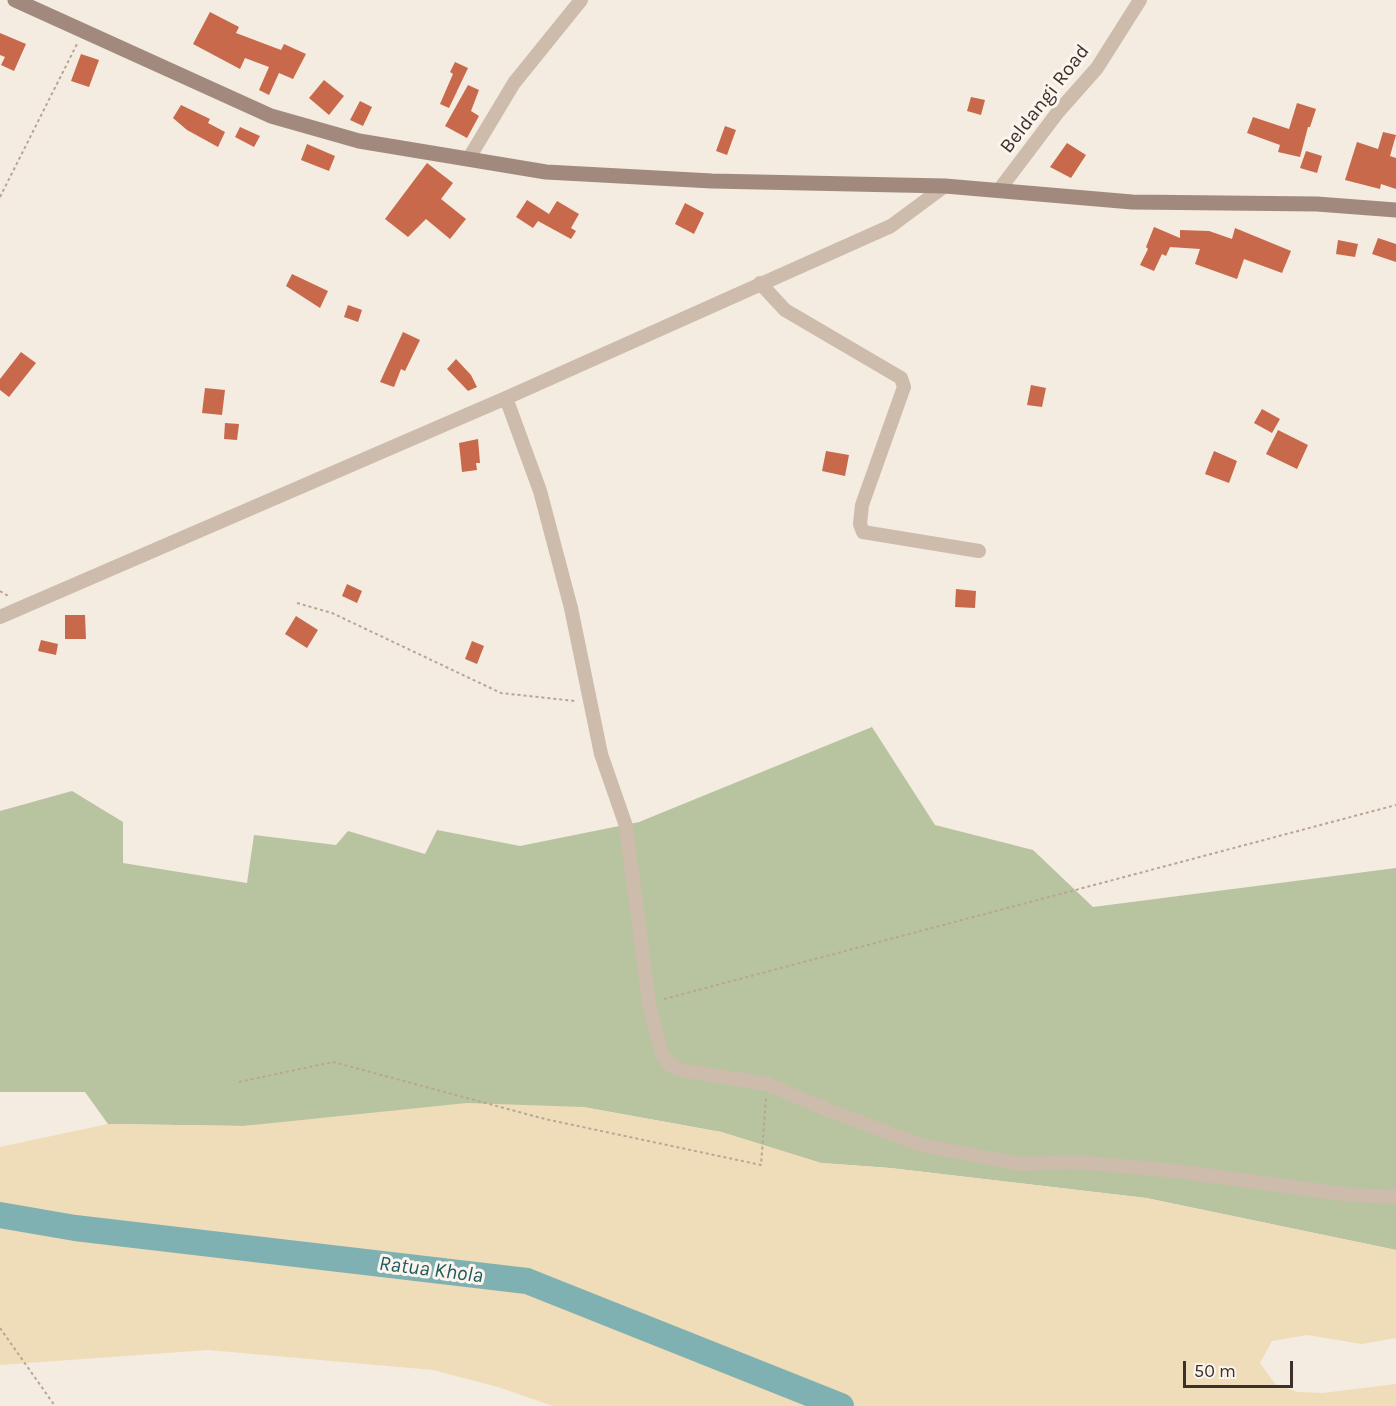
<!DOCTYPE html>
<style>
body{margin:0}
#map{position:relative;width:1396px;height:1406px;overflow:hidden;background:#f4ebe1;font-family:Karla,sans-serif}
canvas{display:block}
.scale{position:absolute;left:1183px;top:1361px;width:110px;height:27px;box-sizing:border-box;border:3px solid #3b302b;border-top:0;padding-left:8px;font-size:18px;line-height:21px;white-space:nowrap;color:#3b302b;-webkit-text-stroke:4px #fbf5ee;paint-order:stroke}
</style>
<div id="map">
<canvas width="1396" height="1406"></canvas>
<div class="scale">50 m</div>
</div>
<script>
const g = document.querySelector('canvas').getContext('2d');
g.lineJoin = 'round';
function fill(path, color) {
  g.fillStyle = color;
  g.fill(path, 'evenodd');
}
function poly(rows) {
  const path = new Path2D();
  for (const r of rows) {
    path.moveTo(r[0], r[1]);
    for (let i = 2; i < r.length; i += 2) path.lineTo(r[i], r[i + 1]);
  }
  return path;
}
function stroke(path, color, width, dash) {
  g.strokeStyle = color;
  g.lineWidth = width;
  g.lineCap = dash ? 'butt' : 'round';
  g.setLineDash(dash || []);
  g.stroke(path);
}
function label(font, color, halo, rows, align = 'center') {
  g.font = font + ' Karla,sans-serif';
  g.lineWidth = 6;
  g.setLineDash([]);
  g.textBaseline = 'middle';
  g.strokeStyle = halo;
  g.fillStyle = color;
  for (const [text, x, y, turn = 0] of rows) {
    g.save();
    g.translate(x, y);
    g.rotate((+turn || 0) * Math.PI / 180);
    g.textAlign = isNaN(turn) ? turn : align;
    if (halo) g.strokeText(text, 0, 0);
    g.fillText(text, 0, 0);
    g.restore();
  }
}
fill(poly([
 [872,727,935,825,1033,850,1093,907,1396,868,1396,1250,1146,1198,890,1168,821,1163,721,1132,583,1107,243,1126,108,1124,85,1092,0,1092,0,811,72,791,123,822,123,863,247,883,254,835,336,845,348,831,425,854,437,830,520,846,639,822]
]), '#b8c4a0');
fill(poly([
 [467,1103,583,1107,721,1132,821,1163,890,1168,1146,1198,1396,1250,1396,1338,1362,1344,1307,1335,1272,1341,1260,1363,1275,1384,1298,1392,1323,1393,1396,1384,1396,1406,553,1406,498,1387,433,1370,208,1350,0,1365,0,1147,108,1124,243,1126]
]), '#efdcb8');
stroke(poly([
 [0,1215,75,1228,527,1281,841,1406]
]), '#7fb0b2', 26);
fill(poly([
 [210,12,239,27,236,33,281,50,284,44,306,54,293,79,279,73,269,95,259,90,269,67,245,58,240,69,193,44],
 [0,33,26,44,14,71,1,65,5,57,0,55],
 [81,54,99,60,89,87,71,81],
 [455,62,468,68,449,108,440,104,453,74,450,72],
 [324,80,344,96,329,115,309,98],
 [468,85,479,90,471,111,479,116,467,138,445,126],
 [971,97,985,100,981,115,967,111],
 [360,101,372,107,363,126,350,120],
 [1297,103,1316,109,1310,127,1308,127,1300,157,1278,152,1280,145,1247,133,1253,117,1289,129],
 [181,105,210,119,208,123,225,132,218,147,187,130,173,118],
 [725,126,736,130,727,155,716,151],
 [240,127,260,136,254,147,235,137],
 [1383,132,1396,135,1390,156,1396,158,1396,189,1381,184,1380,189,1345,180,1357,142,1378,149],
 [1067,143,1086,155,1071,178,1050,167],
 [307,144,335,156,329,171,301,160],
 [1306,151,1322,156,1317,173,1300,168],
 [427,163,453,183,441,199,466,219,450,239,426,219,408,237,385,219],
 [527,200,549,214,557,201,579,214,571,228,576,231,571,239,538,221,533,228,516,217],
 [685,203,704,213,694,234,675,224],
 [1154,227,1180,238,1180,230,1209,231,1232,239,1235,228,1291,251,1282,273,1244,259,1237,279,1195,264,1200,249,1170,247,1166,256,1162,254,1154,271,1140,265,1148,249,1146,247],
 [1378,238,1396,244,1396,262,1372,254],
 [1338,240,1358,244,1355,257,1336,254],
 [292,274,328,291,320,308,286,286],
 [348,305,362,310,358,322,344,317],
 [403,332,420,340,405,371,401,369,394,387,380,382],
 [21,352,36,363,9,397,0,390,0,379],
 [456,359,471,375,477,387,468,391,447,369],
 [1031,385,1046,388,1042,407,1027,405],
 [205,388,225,390,222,415,202,413],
 [1262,409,1280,419,1272,433,1254,423],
 [225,423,239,424,237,440,224,439],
 [1278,430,1308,445,1297,469,1266,454],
 [478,439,480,463,476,463,477,470,462,472,459,443],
 [826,451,849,455,845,476,822,471],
 [1214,451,1237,461,1229,483,1205,474],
 [347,584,362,591,357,603,342,596],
 [956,589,976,591,975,608,955,607],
 [65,615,85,615,86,639,65,639],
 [296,616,318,630,307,648,285,634],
 [41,640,58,644,56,655,38,651],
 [472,641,484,646,477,664,465,659]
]), '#c8694b');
stroke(poly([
 [0,197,77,44],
 [0,591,10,597],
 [297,603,332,613,501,693,575,701],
 [664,999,1396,805],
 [239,1082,333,1062,545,1119,761,1165,766,1098],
 [0,1328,55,1406]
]), '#b9a596', 2, [3, 3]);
stroke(poly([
 [469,158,514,83,581,0],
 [999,190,1058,112,1097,68,1140,0],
 [760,283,785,310,901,378,904,387,862,505,860,524,863,532,979,551],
 [506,398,540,491,571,608,601,754,626,826,649,1003,662,1054,671,1066,685,1071,767,1084,828,1110,921,1145,1020,1164,1077,1162,1177,1171,1350,1195,1396,1197],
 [0,617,506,398,891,226,945,186]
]), '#cdbbac', 14);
stroke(poly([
 [15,0,271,116,359,141,546,172,712,181,945,186,1132,202,1317,204,1396,210]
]), '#a18a7d', 15);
label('20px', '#3b302b', '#fbf5ee', [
 ["Beldangi Road",1045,99,-52]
]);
label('italic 21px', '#1f5a5e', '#fbf5ee', [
 ["Ratua Khola",431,1270,7]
]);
</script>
